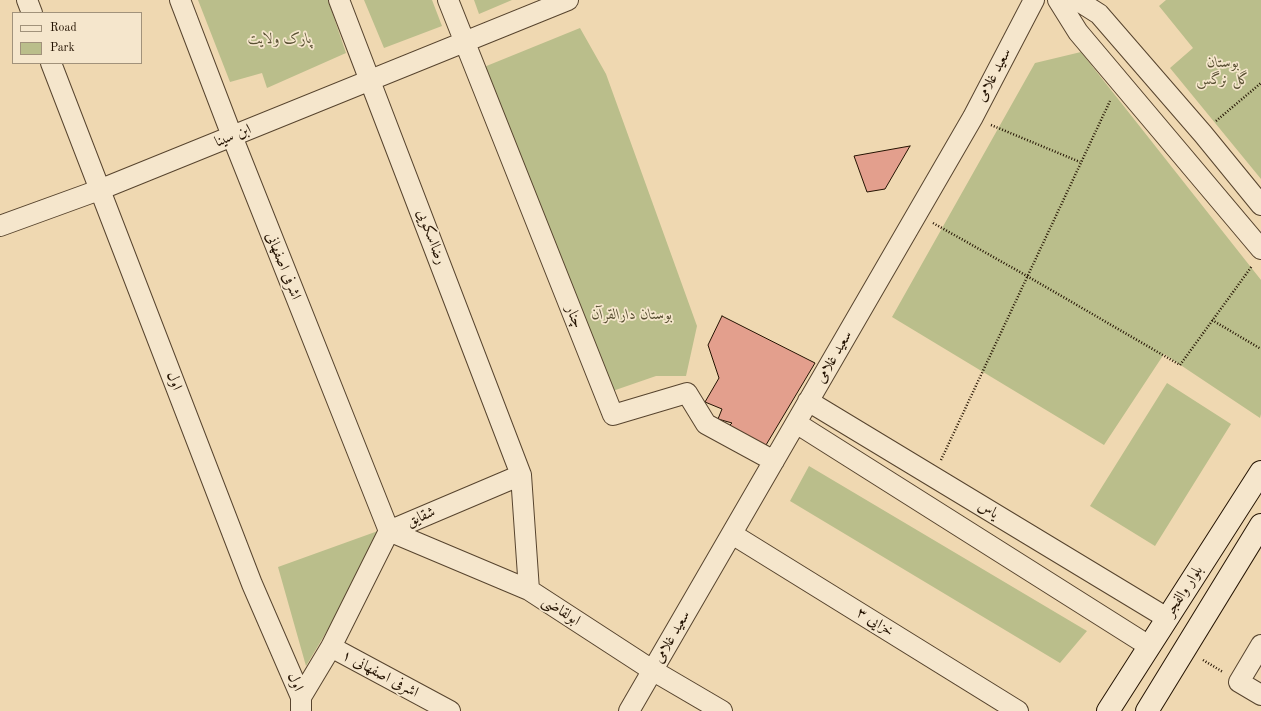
<!DOCTYPE html>
<meta charset="utf-8">
<style>
body{margin:0}
#map{position:relative;width:1261px;height:711px;overflow:hidden;background:#efd8b1;font-family:"Old Standard TT",serif}
canvas{display:block}
.legend{position:absolute;left:12px;top:12px;width:130px;height:52px;box-sizing:border-box;background:#f5e6cc;border:1px solid #a1927b;margin:0;padding:5px 7px;list-style:none;font-size:12px;color:#241302}
.legend li{display:flex;align-items:center;gap:8px;height:20px}
.legend b{width:20px;border:1px solid #a1927b}
</style>
<div id="map">
<canvas width="1261" height="711"></canvas>
<ul class="legend">
<li><b style="height:5px;background:#f5e6cc"></b>Road</li>
<li><b style="height:11px;background:#babe8b"></b>Park</li>
</ul>
</div>
<script>
const g = document.querySelector('canvas').getContext('2d');
g.lineJoin = 'round';
function fill(path, color) {
  g.fillStyle = color;
  g.fill(path, 'evenodd');
}
function poly(rows) {
  const path = new Path2D();
  for (const r of rows) {
    path.moveTo(r[0], r[1]);
    for (let i = 2; i < r.length; i += 2) path.lineTo(r[i], r[i + 1]);
  }
  return path;
}
function stroke(path, color, width, dash) {
  g.strokeStyle = color;
  g.lineWidth = width;
  g.lineCap = dash ? 'butt' : 'round';
  g.setLineDash(dash || []);
  g.stroke(path);
}
function label(font, color, halo, rows, align = 'center') {
  g.font = font + ' "Old Standard TT",Amiri,serif';
  g.lineWidth = 3.5;
  g.setLineDash([]);
  g.textBaseline = 'middle';
  g.strokeStyle = halo;
  g.fillStyle = color;
  for (const [text, x, y, turn = 0] of rows) {
    g.save();
    g.translate(x, y);
    g.rotate((+turn || 0) * Math.PI / 180);
    g.textAlign = isNaN(turn) ? turn : align;
    if (halo) g.strokeText(text, 0, 0);
    g.fillText(text, 0, 0);
    g.restore();
  }
}
fill(poly([
 [198,0,328,0,346,53,267,88,262,73,230,82],
 [364,0,432,0,442,26,384,48],
 [474,0,512,0,479,14],
 [1166,0,1261,0,1261,179,1170,68,1193,48,1159,6],
 [580,28,606,74,697,326,686,376,656,376,601,395,484,67],
 [1081,52,1261,280,1261,414,1260,418,1164,354,1104,445,892,317,1035,63],
 [1167,383,1231,424,1155,546,1090,506],
 [809,466,1087,631,1060,663,790,501],
 [389,527,306,666,278,567]
]), '#babe8b');
const building = poly([
 [910,146,885,189,867,192,854,156,910,146],
 [722,316,815,363,763,450,726,429,732,423,718,419,722,409,705,402,719,378,708,345,722,316]
]);
fill(building, '#e39f8d');
stroke(building, '#241302', 1);
const street = poly([
 [27,0,32,13],
 [180,0,232,136,389,531,529,590,652,670,722,711],
 [339,0,521,475],
 [448,0,613,415,687,393,706,424,774,461],
 [1058,0,1078,32,1261,249],
 [1077,0,1099,14,1203,134,1261,205],
 [51,63,252,584,301,697,301,711],
 [0,226,99,190,568,0],
 [808,401,1167,618],
 [796,423,1149,646],
 [732,534,1018,711],
 [1261,645,1239,682,1261,695],
 [331,647,450,711],
 [301,697,331,647,389,531,521,475,529,590],
 [629,711,973,117,1034,0]
]);
const secondary = poly([
 [1108,711,1261,472],
 [1147,711,1261,525]
]);
stroke(street, '#57442e', 22);
stroke(secondary, '#241302', 24);
stroke(poly([
 [1216,121,1261,83],
 [991,125,1080,162],
 [933,223,1027,276,1180,365,1252,266],
 [1212,320,1261,349],
 [941,460,1110,101],
 [1203,660,1223,672]
]), '#241302', 2.5, [1, 2]);
stroke(street, '#f5e6cc', 20);
stroke(secondary, '#f5e6cc', 22);
label('italic 15px', '#584f32', '#f5e6cc', [
 ["پارک ولایت",280,39],
 ["بوستان",1223,63],
 ["گل نرگس",1223,80],
 ["بوستان دارالقرآن",632,315]
]);
label('15px', '#241302', '#f5e6cc', [
 ["سعید غلامی",994,75,-62],
 ["ابن سینا",233,136,-22],
 ["رضااسکویی",431,237,69],
 ["اشرفی اصفهانی",283,266,68],
 ["چنار",574,317,68],
 ["سعید غلامی",834,357,-60],
 ["اول",174,381,69],
 ["یاس",988,510,31],
 ["شقایق",421,517,-23],
 ["بلوار والفجر",1184,591,-57],
 ["ابولقاضی",561,611,33],
 ["خزایی ۳",875,622,32],
 ["سعید غلامی",672,637,-60],
 ["اشرفی اصفهانی ۱",380,674,28],
 ["اول",295,682,67]
]);
</script>
